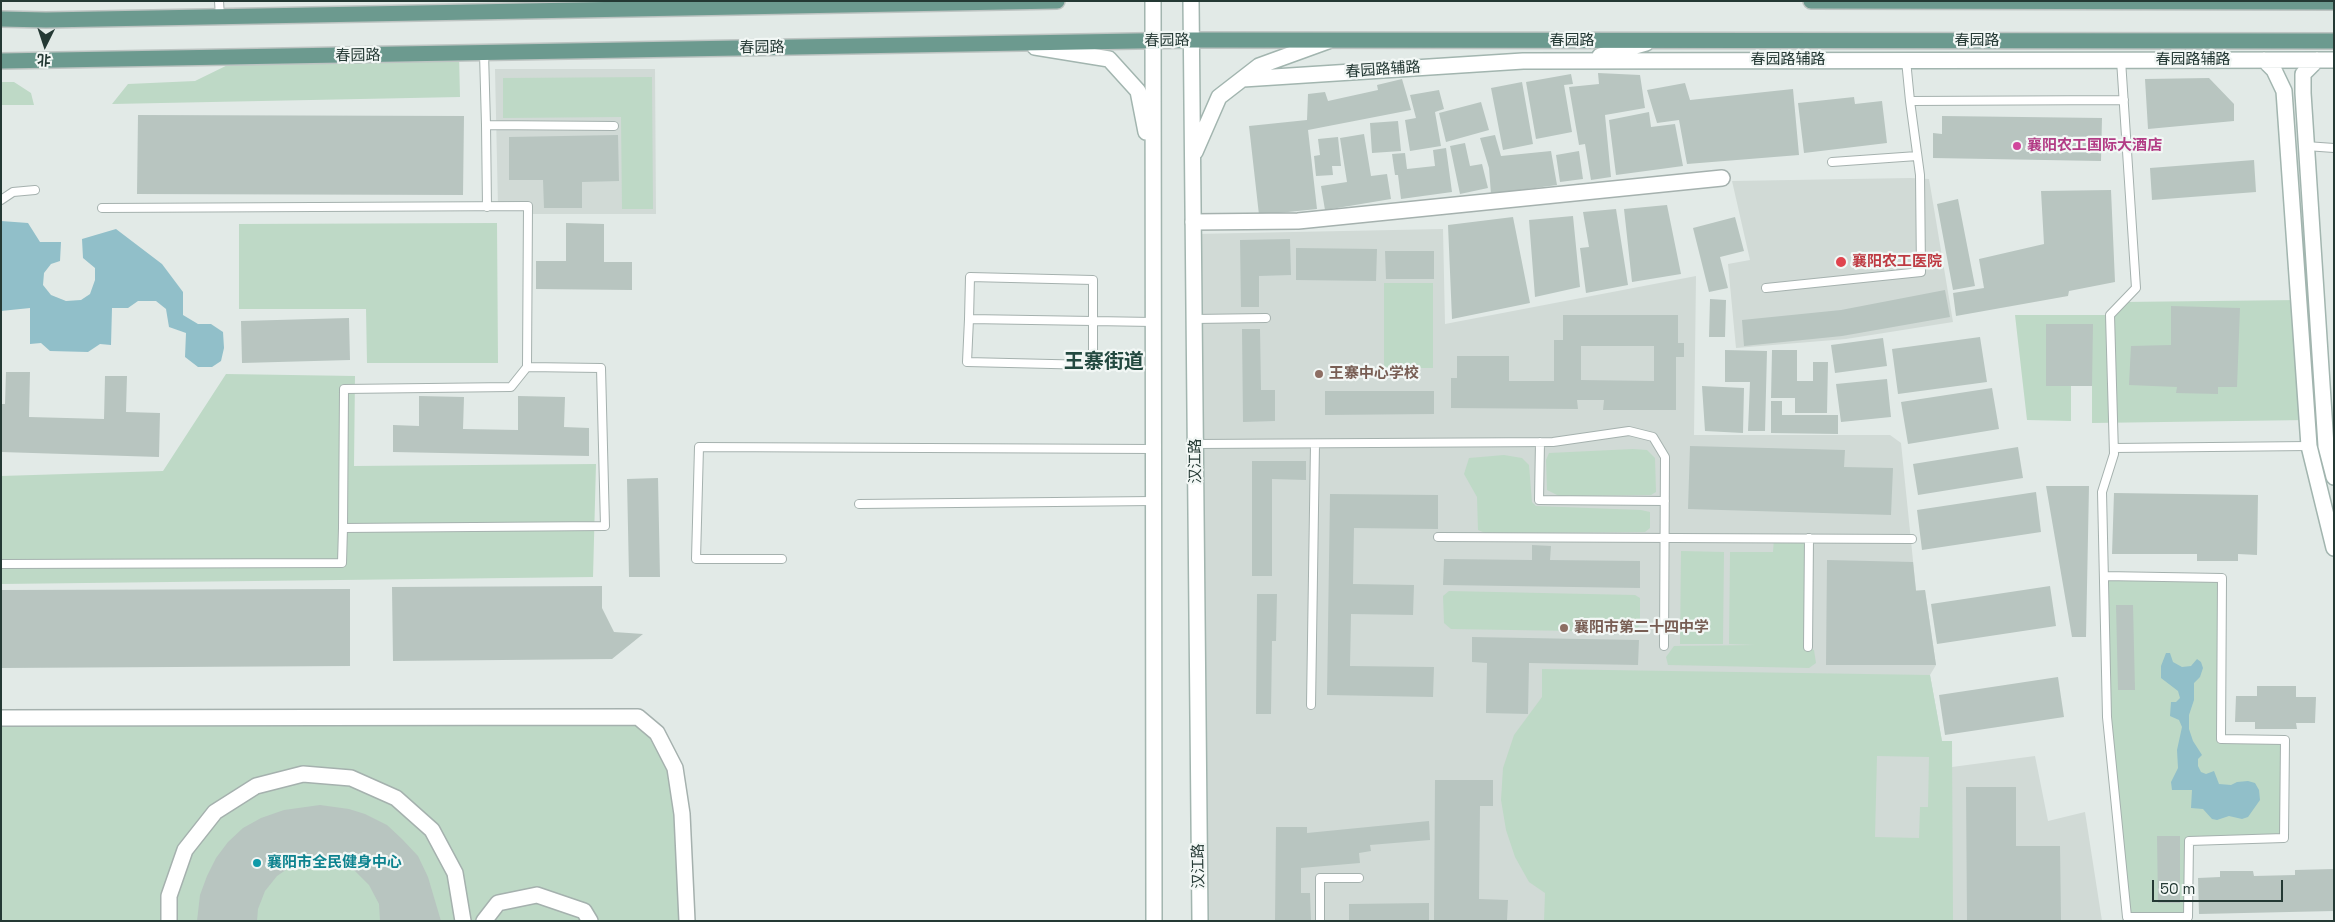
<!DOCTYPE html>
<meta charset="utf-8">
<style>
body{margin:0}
#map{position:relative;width:2335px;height:922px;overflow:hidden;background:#e2eae7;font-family:"Space Grotesk","Noto Sans SC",sans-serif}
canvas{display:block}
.frame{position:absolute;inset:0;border:2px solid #243934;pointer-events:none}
.north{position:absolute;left:20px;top:20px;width:50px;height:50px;-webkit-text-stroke:4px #f2f7f5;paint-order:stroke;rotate:184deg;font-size:14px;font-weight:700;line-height:20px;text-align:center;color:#243934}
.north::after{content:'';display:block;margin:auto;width:18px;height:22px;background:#243934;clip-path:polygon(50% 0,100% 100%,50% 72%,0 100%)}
.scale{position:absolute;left:2152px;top:880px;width:131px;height:22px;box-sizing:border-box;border:2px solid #243934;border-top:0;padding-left:6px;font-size:15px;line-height:18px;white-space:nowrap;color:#243934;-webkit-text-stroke:4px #f2f7f5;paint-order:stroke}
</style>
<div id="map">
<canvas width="2335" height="922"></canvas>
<div class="frame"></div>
<div class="north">北</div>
<div class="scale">50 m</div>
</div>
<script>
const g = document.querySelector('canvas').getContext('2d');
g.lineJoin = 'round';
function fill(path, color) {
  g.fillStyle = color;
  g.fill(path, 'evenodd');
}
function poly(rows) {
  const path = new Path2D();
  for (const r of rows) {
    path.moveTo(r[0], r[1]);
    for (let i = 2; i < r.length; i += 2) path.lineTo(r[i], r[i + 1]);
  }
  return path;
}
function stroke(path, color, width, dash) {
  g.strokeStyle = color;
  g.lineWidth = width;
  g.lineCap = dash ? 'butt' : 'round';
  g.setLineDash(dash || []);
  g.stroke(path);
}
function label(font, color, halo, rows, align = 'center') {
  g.font = font + ' "Space Grotesk","Noto Sans SC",sans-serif';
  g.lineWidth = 4.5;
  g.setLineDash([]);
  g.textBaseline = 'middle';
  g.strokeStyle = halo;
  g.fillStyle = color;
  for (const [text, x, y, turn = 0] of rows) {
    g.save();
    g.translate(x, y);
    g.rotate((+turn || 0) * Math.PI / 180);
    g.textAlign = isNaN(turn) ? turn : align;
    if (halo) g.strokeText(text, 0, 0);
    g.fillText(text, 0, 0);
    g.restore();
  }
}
fill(poly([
 [495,69,655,69,656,214,528,214,528,207,498,207],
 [1910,178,1929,179,1953,322,1846,339,1736,348,1728,264,1750,260,1732,181],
 [1443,229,1445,324,1696,276,1694,435,1890,435,1901,443,1916,590,1925,590,1936,665,1930,675,1942,741,1952,741,1952,767,2035,756,2048,821,2085,812,2102,921,1200,921,1194,234]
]), '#d1dad6');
fill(poly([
 [459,54,460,97,112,104,128,84,195,81,242,58],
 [652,77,653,209,622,209,621,117,503,118,503,78],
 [1,82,14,82,31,93,34,105,1,105],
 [497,223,498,363,367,363,366,309,239,309,239,224],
 [1384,283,1433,283,1433,368,1384,368],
 [2299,300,2308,420,2092,423,2092,386,2071,386,2071,421,2027,420,2015,315,2110,315,2122,302],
 [226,374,355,376,354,466,596,464,593,577,1,584,1,476,163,471],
 [1633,449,1647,450,1655,458,1656,492,1651,495,1559,496,1547,490,1546,460,1549,453],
 [1504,455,1522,458,1529,465,1532,502,1536,506,1641,510,1650,512,1650,528,1645,532,1485,533,1478,530,1477,497,1464,474,1469,458],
 [1774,538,1809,538,1808,647,1814,650,1816,663,1809,668,1668,665,1666,657,1674,646,1755,645,1729,644,1730,552,1773,552],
 [1681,551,1724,552,1723,644,1680,644],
 [2104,576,2222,578,2221,739,2285,740,2284,838,2189,841,2188,917,2127,917,2107,717],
 [1449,591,1635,595,1640,598,1640,625,1634,632,1451,629,1444,623,1443,596],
 [1542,669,1930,675,1942,741,1952,741,1953,921,1544,921,1545,893,1529,882,1515,857,1506,830,1501,800,1503,768,1514,735,1542,697],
 [1877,756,1929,757,1928,807,1920,807,1919,838,1875,837],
 [638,717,675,768,687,921,1,921,1,724,168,726]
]), '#bed9c6');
fill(poly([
 [1,221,28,223,40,242,61,242,60,261,51,264,44,273,43,285,51,295,66,301,81,300,90,294,95,280,95,268,83,258,82,239,116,229,162,264,183,292,183,315,198,324,211,324,223,332,224,348,221,361,212,367,198,367,185,357,186,333,169,327,166,309,156,301,138,301,128,308,112,308,111,345,100,344,88,352,50,351,41,343,30,344,30,308,1,311],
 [2166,653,2170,653,2173,662,2182,667,2191,666,2197,659,2201,662,2203,668,2200,677,2194,683,2194,700,2189,715,2189,729,2193,741,2202,755,2198,759,2198,766,2201,772,2206,774,2214,771,2219,784,2231,785,2237,782,2248,781,2255,783,2259,790,2260,800,2248,817,2242,819,2229,816,2217,820,2212,819,2203,809,2191,808,2192,790,2172,790,2171,782,2178,768,2177,750,2182,727,2179,720,2170,716,2171,702,2176,702,2180,698,2178,691,2161,678,2161,666]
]), '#91bfc9');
fill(poly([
 [1598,73,1640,75,1645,108,1605,115,1611,177,1591,180,1585,144,1579,145,1569,87,1599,84],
 [1571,74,1573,84,1564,85,1572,132,1536,139,1526,82],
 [2209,78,2234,104,2234,121,2148,129,2145,79],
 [1402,79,1411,110,1308,130,1317,209,1259,215,1249,126,1307,120,1308,94,1325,92,1328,101,1378,90,1377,85],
 [1522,82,1533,144,1503,150,1491,88],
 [1685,83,1690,100,1793,89,1799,155,1687,164,1679,120,1657,123,1647,90],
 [1439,90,1444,109,1435,112,1441,146,1410,151,1405,120,1416,118,1410,95],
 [1854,97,1855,104,1882,101,1887,143,1804,153,1798,103],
 [1481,102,1489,130,1446,142,1439,113],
 [1649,112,1651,127,1675,124,1683,166,1616,175,1609,120],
 [138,115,464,116,463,195,137,194],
 [1942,116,2102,118,2101,161,1933,158,1933,133,1942,134],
 [1398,121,1401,151,1372,153,1370,123],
 [1364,134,1371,176,1387,174,1391,199,1325,210,1321,186,1347,182,1340,138],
 [618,135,619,181,582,182,582,208,544,208,543,180,509,180,509,137],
 [1495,135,1501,156,1551,151,1557,185,1491,194,1489,168,1480,138],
 [1338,137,1341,166,1332,166,1333,175,1316,176,1314,156,1320,155,1318,139],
 [1465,143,1470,166,1482,164,1488,188,1460,194,1450,146],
 [1446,148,1452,192,1401,199,1398,175,1395,175,1392,154,1405,153,1407,169,1435,166,1433,150],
 [1579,151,1583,179,1560,182,1556,155],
 [2254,160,2256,192,2152,200,2150,168],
 [2111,190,2115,282,2069,291,2068,296,1956,316,1953,293,1984,288,1979,259,2044,244,2041,191],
 [1958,199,1975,286,1953,290,1937,204],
 [1667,205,1681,274,1632,282,1624,209],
 [1616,209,1628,285,1586,293,1580,248,1589,247,1583,212],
 [1573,216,1580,287,1535,297,1529,220],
 [1513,217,1530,303,1452,319,1448,225],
 [1735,217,1744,251,1720,257,1728,288,1709,292,1693,228],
 [566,223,604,224,604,262,632,262,632,290,536,289,536,261,566,261],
 [1290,239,1291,275,1259,276,1259,307,1241,307,1240,240],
 [1296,248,1377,249,1376,281,1296,280],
 [1385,251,1434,251,1434,279,1386,279],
 [1945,290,1950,317,1842,336,1744,346,1742,320,1841,310],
 [1710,299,1726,300,1725,337,1709,337],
 [2171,306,2240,308,2237,387,2218,387,2218,394,2176,393,2177,387,2129,385,2131,346,2171,345],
 [1563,315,1678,315,1678,343,1684,343,1684,357,1676,357,1676,410,1603,410,1604,400,1577,400,1578,409,1451,408,1451,378,1457,378,1457,356,1509,356,1509,381,1554,381,1554,340,1563,340],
 [1581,346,1654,346,1654,381,1581,380],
 [349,318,350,360,242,363,241,321],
 [2046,324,2093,324,2092,386,2046,386],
 [1242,329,1260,329,1261,390,1275,390,1275,421,1243,422],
 [1980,337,1987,382,1898,394,1892,349],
 [1883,338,1887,366,1835,373,1831,345],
 [1725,350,1767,351,1765,431,1748,431,1750,382,1725,382],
 [1772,350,1797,350,1797,381,1813,381,1813,362,1828,362,1827,413,1795,413,1795,398,1771,398],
 [6,372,30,372,29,417,104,419,105,376,127,376,126,412,160,413,159,457,1,452,1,404,5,404],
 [1887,379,1891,417,1841,422,1836,384],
 [1702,386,1744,388,1743,433,1705,431],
 [1992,388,1999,429,1908,444,1901,402],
 [1325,391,1434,391,1434,414,1325,415],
 [419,396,464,397,463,429,518,430,518,396,565,397,564,427,589,428,589,456,393,452,393,425,419,426],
 [1771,401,1782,401,1782,415,1838,415,1838,434,1771,433],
 [1690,446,1845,450,1844,467,1893,468,1891,515,1688,509],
 [2018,447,2023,478,1918,495,1913,464],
 [1252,461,1306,461,1306,480,1272,479,1272,576,1252,576],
 [658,478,660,577,629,577,627,479],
 [2046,486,2089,486,2086,637,2072,637],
 [2036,492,2041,532,1922,550,1917,510],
 [2114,493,2258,495,2257,555,2238,554,2238,561,2197,561,2197,554,2112,554],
 [1330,494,1438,495,1438,529,1354,528,1353,584,1414,585,1413,615,1351,614,1350,666,1434,667,1433,697,1327,695],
 [1532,545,1551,546,1550,560,1640,561,1640,588,1443,585,1444,559,1532,560],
 [1827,560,1913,562,1916,591,1925,590,1936,665,1826,665],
 [602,586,602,608,614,632,643,634,612,659,393,661,392,587],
 [2050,586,2056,626,1937,644,1931,604],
 [350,589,350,666,1,668,1,590],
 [1257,594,1277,594,1276,641,1272,641,1271,714,1256,714],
 [2116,605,2133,605,2135,690,2118,690],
 [1472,637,1639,640,1638,665,1529,663,1528,714,1486,713,1487,663,1472,662],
 [2058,677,2064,717,1945,735,1939,695],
 [2257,686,2296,686,2296,697,2316,697,2315,723,2296,723,2297,729,2255,729,2255,722,2235,722,2236,696,2257,696],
 [1435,780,1493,780,1493,806,1480,806,1479,899,1508,900,1507,920,1434,920],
 [1966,787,2016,787,2016,846,2060,846,2061,920,1967,921],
 [320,805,349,809,365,814,387,825,402,839,418,856,428,877,441,921,380,921,379,904,369,885,354,870,335,862,314,860,293,865,277,876,265,891,258,909,257,921,197,921,200,895,207,876,216,858,228,842,243,828,261,818,284,810],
 [1429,821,1430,840,1370,845,1371,851,1359,853,1360,863,1301,868,1301,893,1310,893,1311,921,1275,921,1276,827,1307,827,1307,833],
 [2157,836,2180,836,2180,903,2158,903],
 [2334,869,2334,911,2199,914,2198,878,2220,877,2220,871,2253,871,2254,876,2295,875,2295,870],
 [1429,903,1429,921,1349,921,1349,904]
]), '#b8c5c0');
const lane = poly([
 [219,1,220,17],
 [484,53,486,125],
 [1906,60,1910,101,2124,100],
 [2306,146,2334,148],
 [1832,162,1917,156],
 [1,200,13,192,35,190],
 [487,207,486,125,614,126],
 [1766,288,1921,272,1920,175,1910,101],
 [969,319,967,362,1093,365,1093,280,970,277,969,319,1093,321,1153,322],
 [1194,319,1266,318],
 [1540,442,1539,500,1665,501],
 [1195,444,1553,442,1629,431,1653,437,1665,457,1664,646],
 [2114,448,2309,446],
 [859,504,1153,501],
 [343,528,344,389,511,387,527,367],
 [1438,537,1912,539],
 [782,559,696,559,699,447,1153,449],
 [1,564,342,563,343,528,605,526,601,368,527,367,528,206,102,208],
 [2104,576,2222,578,2221,739,2285,740,2284,838,2189,841,2188,917,2127,917,2107,717,2102,492,2114,454,2110,315,2136,288,2121,60],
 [1808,647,1809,538],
 [1311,705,1315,444],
 [1320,921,1320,878,1359,878]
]);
const street = poly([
 [1193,222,1298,221,1722,178],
 [1,718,638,717,657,733,675,768,682,814,687,921],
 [169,921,169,896,185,850,215,812,256,786,303,774,351,778,396,798,432,830,455,873,463,921],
 [484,921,498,903,537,895,584,911,590,921]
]);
const secondary = poly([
 [1153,1,1154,921],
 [1191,1,1200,921],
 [1035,47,1109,59,1138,91,1146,132],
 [1600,56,1646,43],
 [2264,60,2274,70,2284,91,2309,446,2334,548],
 [2317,60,2303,74,2303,93,2326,446,2334,477],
 [1243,79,1523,61,2334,60],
 [1195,152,1219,97,1259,66,1328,41]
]);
const primary = poly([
 [1811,1,2334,2],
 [1,19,46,20,1057,1],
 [1,61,1192,40,2334,41]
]);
stroke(lane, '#a5b1ae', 10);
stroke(street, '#a5b1ae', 18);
stroke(secondary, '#a2b5af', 18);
stroke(primary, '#bdc4c2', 18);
stroke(lane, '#fff', 8);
stroke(street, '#fff', 15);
stroke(secondary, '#fff', 15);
stroke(primary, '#6c9a8f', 15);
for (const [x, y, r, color] of [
 [2017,146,5,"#d1479c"],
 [1841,262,6,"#e0444e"],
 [1319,374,5,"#8d6e63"],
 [1564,628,5,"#8d6e63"],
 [257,863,5,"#0f9aa8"]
]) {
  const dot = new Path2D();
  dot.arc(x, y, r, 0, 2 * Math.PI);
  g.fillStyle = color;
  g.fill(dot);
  stroke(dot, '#f2f7f5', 2);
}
label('15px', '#243934', '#f2f7f5', [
 ["春园路",1167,41,-1],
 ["春园路",1572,41],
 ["春园路",1977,41],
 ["春园路",762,48,-1],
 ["春园路",358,56,-1],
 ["春园路辅路",1788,60],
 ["春园路辅路",2193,60],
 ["春园路辅路",1383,70,-4],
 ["汉江路",1196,461,-90],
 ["汉江路",1199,866,-91]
]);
label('bold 15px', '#b23c85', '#f2f7f5', [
 ["襄阳农工国际大酒店",2027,146]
], 'left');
label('bold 15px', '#be3a42', '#f2f7f5', [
 ["襄阳农工医院",1852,262]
], 'left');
label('bold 15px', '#785e54', '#f2f7f5', [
 ["王寨中心学校",1329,374],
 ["襄阳市第二十四中学",1574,628]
], 'left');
label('bold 15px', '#0d838f', '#f2f7f5', [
 ["襄阳市全民健身中心",267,863]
], 'left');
label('bold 20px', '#234940', '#f2f7f5', [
 ["王寨街道",1104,363]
]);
</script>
